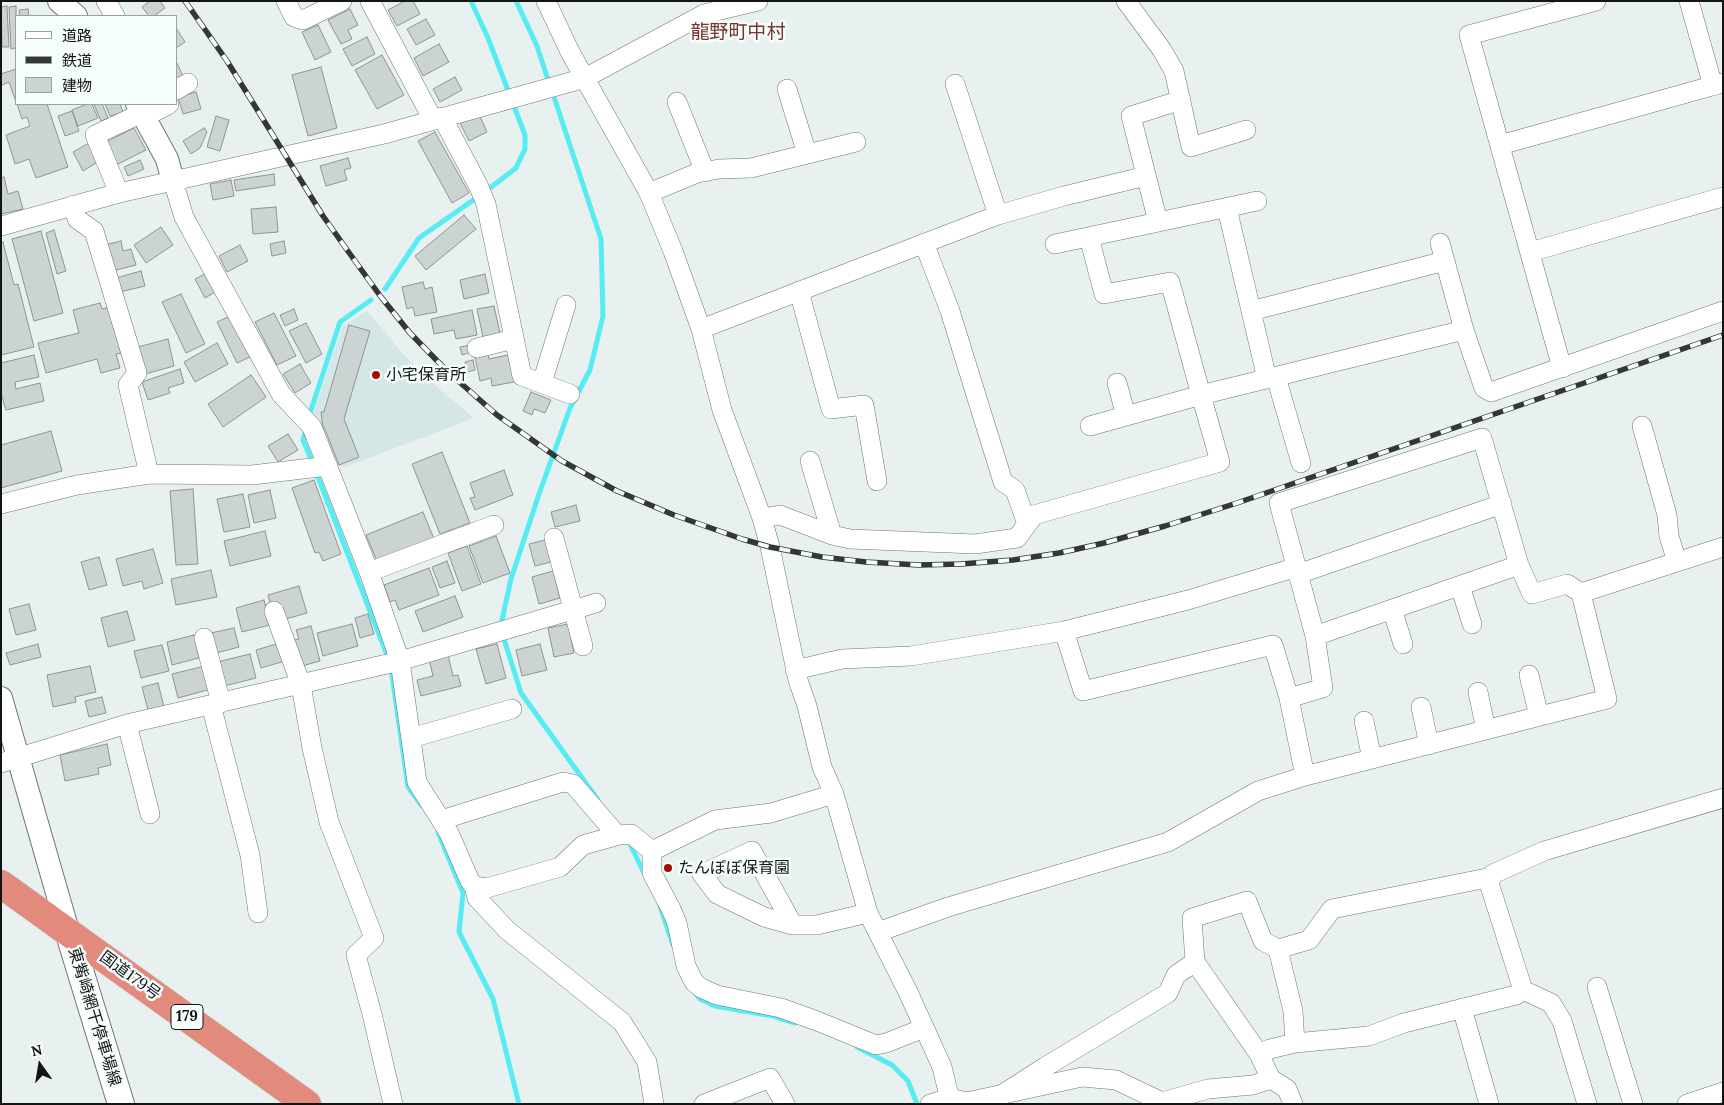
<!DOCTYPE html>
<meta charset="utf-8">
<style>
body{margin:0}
#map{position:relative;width:1724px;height:1105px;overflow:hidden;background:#e8f0f0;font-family:Lora,"Noto Sans JP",serif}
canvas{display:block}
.frame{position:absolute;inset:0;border:2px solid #131515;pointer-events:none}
.legend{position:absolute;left:15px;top:15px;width:162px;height:90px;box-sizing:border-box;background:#f6fdfd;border:1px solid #9ba0a0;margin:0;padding:6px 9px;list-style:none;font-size:15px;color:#131515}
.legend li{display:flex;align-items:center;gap:10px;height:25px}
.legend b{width:25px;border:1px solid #9ba0a0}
.north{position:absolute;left:15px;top:1040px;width:50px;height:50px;-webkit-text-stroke:4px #f6fdfd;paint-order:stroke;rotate:347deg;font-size:14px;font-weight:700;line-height:20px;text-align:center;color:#131515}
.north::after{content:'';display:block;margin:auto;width:18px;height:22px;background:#131515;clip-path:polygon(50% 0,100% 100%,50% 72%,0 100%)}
</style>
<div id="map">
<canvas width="1724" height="1105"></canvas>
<div class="frame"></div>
<ul class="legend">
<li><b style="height:6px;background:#fff"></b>道路</li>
<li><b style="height:6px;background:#343737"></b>鉄道</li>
<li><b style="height:14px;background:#ccd3d3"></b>建物</li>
</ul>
<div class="north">N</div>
</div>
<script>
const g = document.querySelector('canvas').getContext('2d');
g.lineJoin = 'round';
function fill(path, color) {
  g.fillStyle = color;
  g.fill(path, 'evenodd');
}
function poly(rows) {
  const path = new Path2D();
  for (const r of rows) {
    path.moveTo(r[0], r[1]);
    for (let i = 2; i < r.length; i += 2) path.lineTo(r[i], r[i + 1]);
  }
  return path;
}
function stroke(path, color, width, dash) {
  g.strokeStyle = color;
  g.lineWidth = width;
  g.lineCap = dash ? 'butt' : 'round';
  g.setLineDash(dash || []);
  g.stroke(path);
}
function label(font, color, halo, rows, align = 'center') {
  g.font = font + ' Lora,"Noto Sans JP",serif';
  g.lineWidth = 5;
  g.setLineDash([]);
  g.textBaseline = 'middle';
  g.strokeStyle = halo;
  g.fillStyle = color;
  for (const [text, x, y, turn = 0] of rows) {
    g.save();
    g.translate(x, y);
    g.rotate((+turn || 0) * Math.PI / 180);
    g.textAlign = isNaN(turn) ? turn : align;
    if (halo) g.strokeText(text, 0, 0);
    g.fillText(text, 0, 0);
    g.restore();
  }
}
fill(poly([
 [367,311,405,356,445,394,474,418,345,467,333,464,313,414,343,326]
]), '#d5e6e6');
stroke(poly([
 [471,1,488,38,525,135,525,149,516,168,486,191],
 [516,1,537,46,549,83],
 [552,91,601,239,603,316,590,370,570,408,538,497,511,579,502,620,504,639,521,693,598,800],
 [385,289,419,238,479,196],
 [309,416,340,322,371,300],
 [306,429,303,440,313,464],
 [316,472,389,660],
 [391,668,408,787,422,806],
 [438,832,463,893,459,932,493,999,519,1104],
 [628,840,645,875],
 [660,906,673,945],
 [695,993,700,999,715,1006,773,1016,795,1023],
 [857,1047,892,1065,908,1081,917,1104]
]), '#55ecf4', 5);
const building = poly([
 [150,1,160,1,165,8,154,16,149,16,142,7,150,1],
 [405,1,413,1,420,14,397,26,388,10,405,1],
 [7,6,9,47,2,47,1,7,7,6],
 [16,6,16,48,11,49,9,7,16,6],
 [28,9,29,16,20,16,19,10,28,9],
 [350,9,358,25,348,30,352,39,341,44,328,20,350,9],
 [426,19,435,35,416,45,407,29,426,19],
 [318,25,331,52,315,60,302,32,318,25],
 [176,28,185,42,176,48,176,28],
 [367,37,375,54,352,66,343,49,367,37],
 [439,44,449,62,423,76,414,58,439,44],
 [382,55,404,95,377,109,355,70,382,55],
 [176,61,184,78,176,82,176,61],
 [321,67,337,128,308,136,292,75,321,67],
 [16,69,16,102,9,82,2,85,1,83,1,74,16,69],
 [455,77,462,90,440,102,433,89,455,77],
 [196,92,201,109,183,114,178,97,196,92],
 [17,104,47,104,68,167,36,178,29,159,15,164,6,135,30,126,27,117,22,119,17,104],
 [87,104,92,104,98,118,78,126,72,110,87,104],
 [94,104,102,104,108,118,101,121,94,104],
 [105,104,120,104,123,112,110,116,105,104],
 [72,111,79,131,65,136,58,116,72,111],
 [479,114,487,132,469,141,460,123,479,114],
 [216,116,229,120,220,151,207,147,216,116],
 [134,128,146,150,116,165,104,143,134,128],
 [204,128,207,132,200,148,191,154,183,141,204,128],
 [435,132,469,193,452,203,418,141,435,132],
 [91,142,101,160,83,171,73,152,91,142],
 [348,158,351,168,344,170,347,180,326,186,320,166,348,158],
 [140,160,144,169,128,176,124,167,140,160],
 [274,174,275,185,236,191,234,180,274,174],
 [4,177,8,194,18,191,23,209,1,214,1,178,4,177],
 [231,180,234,196,213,200,210,184,231,180],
 [276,207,278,232,253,234,251,209,276,207],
 [464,215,476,229,426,270,415,256,464,215],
 [161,227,173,245,146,263,134,245,161,227],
 [54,230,66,271,57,274,46,233,54,230],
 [41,231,63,313,34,321,12,239,41,231],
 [121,241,123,251,131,249,136,265,112,271,105,245,121,241],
 [284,241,286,253,272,256,270,244,284,241],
 [3,242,14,285,18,284,34,347,1,355,1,243,3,242],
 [240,245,248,261,227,272,219,256,240,245],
 [141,271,145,286,120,292,116,278,141,271],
 [207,273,217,291,205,298,195,279,207,273],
 [485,274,489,293,464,299,460,280,485,274],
 [423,282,425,289,432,287,437,312,415,316,413,307,407,309,402,287,423,282],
 [181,294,205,344,186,353,162,302,181,294],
 [100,303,102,309,110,307,122,353,116,354,120,368,101,373,97,359,46,373,38,343,79,333,73,310,100,303],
 [494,306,500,333,483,337,477,309,494,306],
 [294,309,298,320,285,326,280,315,294,309],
 [472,310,477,335,456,339,454,330,434,334,431,319,472,310],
 [274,313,296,356,277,365,255,322,274,313],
 [230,316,250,357,237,363,217,322,230,316],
 [306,323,322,354,306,363,289,331,306,323],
 [349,325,370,331,344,419,359,457,339,465,324,427,323,427,321,412,324,412,349,325],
 [168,339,174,366,145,374,138,347,168,339],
 [217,343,228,364,195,382,184,362,217,343],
 [471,345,472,352,462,355,460,347,471,345],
 [488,354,489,359,508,355,514,382,492,386,491,378,480,381,475,357,488,354],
 [34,355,39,377,15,382,16,389,40,383,44,401,6,410,1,393,1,363,34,355],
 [473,360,475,370,467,372,465,362,473,360],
 [300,364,311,383,295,393,283,374,300,364],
 [180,369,184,383,168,388,170,393,148,400,142,382,180,369],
 [251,375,266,397,223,427,208,404,251,375],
 [531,392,551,400,545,413,534,409,532,415,523,411,531,392],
 [51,431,62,471,1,488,1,445,51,431],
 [288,434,298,450,278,462,268,446,288,434],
 [442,452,470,523,440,534,412,464,442,452],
 [504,470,513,495,475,510,470,498,475,497,470,483,504,470],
 [314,480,341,554,323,561,319,552,315,553,292,488,314,480],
 [193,489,198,564,176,565,170,491,193,489],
 [270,490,276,518,254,523,248,495,270,490],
 [243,494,250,527,224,532,217,499,243,494],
 [576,505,580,521,555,527,551,512,576,505],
 [423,512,434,539,377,561,366,535,423,512],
 [265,531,271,556,230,566,224,541,265,531],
 [496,536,510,573,483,583,469,546,496,536],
 [545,540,551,562,535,566,529,544,545,540],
 [467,546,481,584,462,591,448,553,467,546],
 [153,549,163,583,144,589,142,581,123,586,116,559,153,549],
 [99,557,107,585,89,590,81,562,99,557],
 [447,561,455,583,440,588,432,567,447,561],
 [429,568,439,595,399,610,395,600,390,602,384,585,429,568],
 [211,570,217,597,176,605,171,579,211,570],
 [553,571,560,598,539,604,532,577,553,571],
 [299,586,307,613,282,620,271,607,268,595,299,586],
 [455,596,463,617,423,632,415,611,455,596],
 [264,600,270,625,242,632,236,608,264,600],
 [29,604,36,630,16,635,9,609,29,604],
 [127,611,135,640,108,647,101,618,127,611],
 [368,614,374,634,360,638,355,618,368,614],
 [352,624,358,646,323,656,317,633,352,624],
 [568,624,574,653,554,657,548,628,568,624],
 [311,626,320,661,298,667,290,641,299,639,296,630,311,626],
 [234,628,239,647,216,653,211,633,234,628],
 [194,635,199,658,172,665,167,642,194,635],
 [280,643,285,661,261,668,256,650,280,643],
 [38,644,41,657,10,665,6,653,38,644],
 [497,644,506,678,486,684,476,649,497,644],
 [540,644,547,670,522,676,516,650,540,644],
 [162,645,169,671,141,678,134,651,162,645],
 [250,654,256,678,224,686,217,662,250,654],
 [448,655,453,676,458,675,461,686,421,696,417,680,433,676,429,659,448,655],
 [90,666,96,692,75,697,76,702,53,707,47,675,90,666],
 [205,666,211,689,178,698,172,674,205,666],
 [158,683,164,707,148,710,142,687,158,683],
 [102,697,106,713,89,717,85,701,102,697],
 [107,744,111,765,98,768,99,774,65,781,60,755,107,744]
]);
fill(building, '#ccd3d3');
stroke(building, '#8e9495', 1);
const minor = poly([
 [106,1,115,16],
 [286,1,294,17,303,20,342,1],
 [370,1,433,120],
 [546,1,570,52,649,193,673,251,701,329,722,410,762,518,770,547,798,680,807,706,822,767,834,794,868,913,908,992,942,1067,951,1104],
 [1126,1,1162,50,1174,71,1191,147,1246,130],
 [1689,1,1713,86],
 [955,84,998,215],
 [787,89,807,154],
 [176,90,188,83],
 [677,102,705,172],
 [144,117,168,105,169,104],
 [442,117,479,187,486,204,522,376,570,394],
 [1500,145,1723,83],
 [173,181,184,217,281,394,312,427,369,572,400,661,417,782,449,833,470,881,474,886,477,898,507,930,622,1022,647,1062,654,1104],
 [119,193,95,135,142,113],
 [649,193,697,173,719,169,751,168,856,142],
 [73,205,77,219,94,231,137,373,128,385,149,474],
 [1227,208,1267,379],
 [1158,222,1131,116,1181,100],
 [1,226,119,193,384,134,585,78,704,14,758,1],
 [1089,237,1104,294,1170,282,1201,395,1090,426],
 [924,243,950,311,1003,482,1015,490,1027,524],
 [1440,243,1464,330],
 [1055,244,1257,201],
 [1530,252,1723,197],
 [799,291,831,409,864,405,877,481],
 [1251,311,1445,261],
 [701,329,998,215,1064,196,1146,176],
 [477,348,514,339],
 [1562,368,1469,35,1596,1],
 [1276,377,1301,463],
 [542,383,566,305],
 [1117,383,1126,416],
 [1642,426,1667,515,1669,536,1677,562],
 [810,461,832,535],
 [1,504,77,485,149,474,252,475,328,466],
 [762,518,780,515,832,535,850,539,975,544,1017,538,1034,515,1220,462,1201,395,1464,330,1484,388,1491,392,1723,311],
 [554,538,583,646],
 [369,572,494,525],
 [1298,574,1502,504],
 [1460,586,1472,624],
 [1392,609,1403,644],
 [274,611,301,685,312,748,329,822,374,938,356,955,372,1014,393,1104],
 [1064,631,1083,691,1273,645,1289,698],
 [1315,636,1519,565],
 [204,638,221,703],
 [795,670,842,659,911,656,1064,631,1188,600,1297,567],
 [1529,675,1539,716],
 [1478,692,1486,730],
 [211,705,250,855,258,913],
 [1421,707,1429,745],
 [1364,721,1372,759],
 [127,724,150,814],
 [411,738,512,709],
 [1,763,127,724,400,661,596,603],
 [1305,776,1289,698,1323,688,1315,636,1279,503,1482,438,1519,565,1532,594,1567,584,1581,593,1723,547],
 [834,794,771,813,715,820,652,851,652,873,671,909,677,923,686,966,694,982,701,988,717,995,781,1008,817,1021,876,1045,886,1043,924,1028],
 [441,820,563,782,573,784,617,835],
 [474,886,487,888,560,867,583,845,619,835,631,834,652,851],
 [793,925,752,851,702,874,717,894,764,917,793,925,817,925,868,913],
 [878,932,948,907,1168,842,1258,791,1305,776,1607,699,1581,593],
 [1195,962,1259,1054],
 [1597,987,1633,1104],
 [1523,990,1551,1003,1562,1021,1587,1104],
 [1462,1008,1489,1104],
 [1295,1043,1293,1011,1278,949,1309,940,1332,909,1492,877],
 [1271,1079,1259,1054,1270,1049,1295,1043,1369,1036,1404,1023,1516,995,1523,990,1489,883,1493,874,1544,851,1723,798],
 [1003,1094,1045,1067,1168,993,1176,975,1195,962,1192,918,1247,901,1263,941,1278,949],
 [704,1104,770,1078,785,1104],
 [930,1104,950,1098,967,1102,1082,1077,1116,1080,1162,1102,1208,1089,1253,1085,1271,1079,1287,1089,1293,1104],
 [1687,1104,1723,1092]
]);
const tertiary = poly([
 [59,1,76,16],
 [137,104,167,159,173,181],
 [1,698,68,931]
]);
const secondary = poly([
 [68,931,121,1104]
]);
const trunk = poly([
 [1,884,307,1104]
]);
stroke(minor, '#6f7576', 20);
stroke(tertiary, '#6f7576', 24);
stroke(secondary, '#6f7576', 28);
stroke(trunk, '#cbcccc', 29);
stroke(minor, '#fff', 19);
stroke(tertiary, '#fff', 22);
stroke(secondary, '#fff', 26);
stroke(trunk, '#e28a7c', 28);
const rail = poly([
 [185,1,227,61,323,216,350,254,381,297,410,333,448,372,497,415,562,461,617,491,674,515,742,539,770,547,822,557,866,562,919,565,961,564,1013,560,1059,553,1104,543,1165,526,1237,503,1723,335]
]);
stroke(rail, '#343737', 5.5);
stroke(rail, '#f6fdfd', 4, [11]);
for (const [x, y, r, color] of [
 [376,375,5,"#a30e00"],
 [668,868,5,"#a30e00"]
]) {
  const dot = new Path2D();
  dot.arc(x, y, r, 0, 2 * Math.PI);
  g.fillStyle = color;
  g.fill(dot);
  stroke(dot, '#f6fdfd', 2);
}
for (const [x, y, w] of [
 [187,1017,32]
]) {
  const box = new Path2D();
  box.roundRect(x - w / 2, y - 12.5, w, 25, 4);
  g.fillStyle = '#f6fdfd';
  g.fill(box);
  stroke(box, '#131515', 1);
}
label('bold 15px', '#131515', null, [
 ["179",187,1017]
]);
label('16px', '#131515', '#f6fdfd', [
 ["小宅保育所",386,375],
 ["たんぽぽ保育園",678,868]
], 'left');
label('16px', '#131515', '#f6fdfd', [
 ["国道179号",130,976,36],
 ["東觜崎網干停車場線",94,1017,73]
]);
label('19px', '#793329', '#f6fdfd', [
 ["龍野町中村",738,33]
]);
</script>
